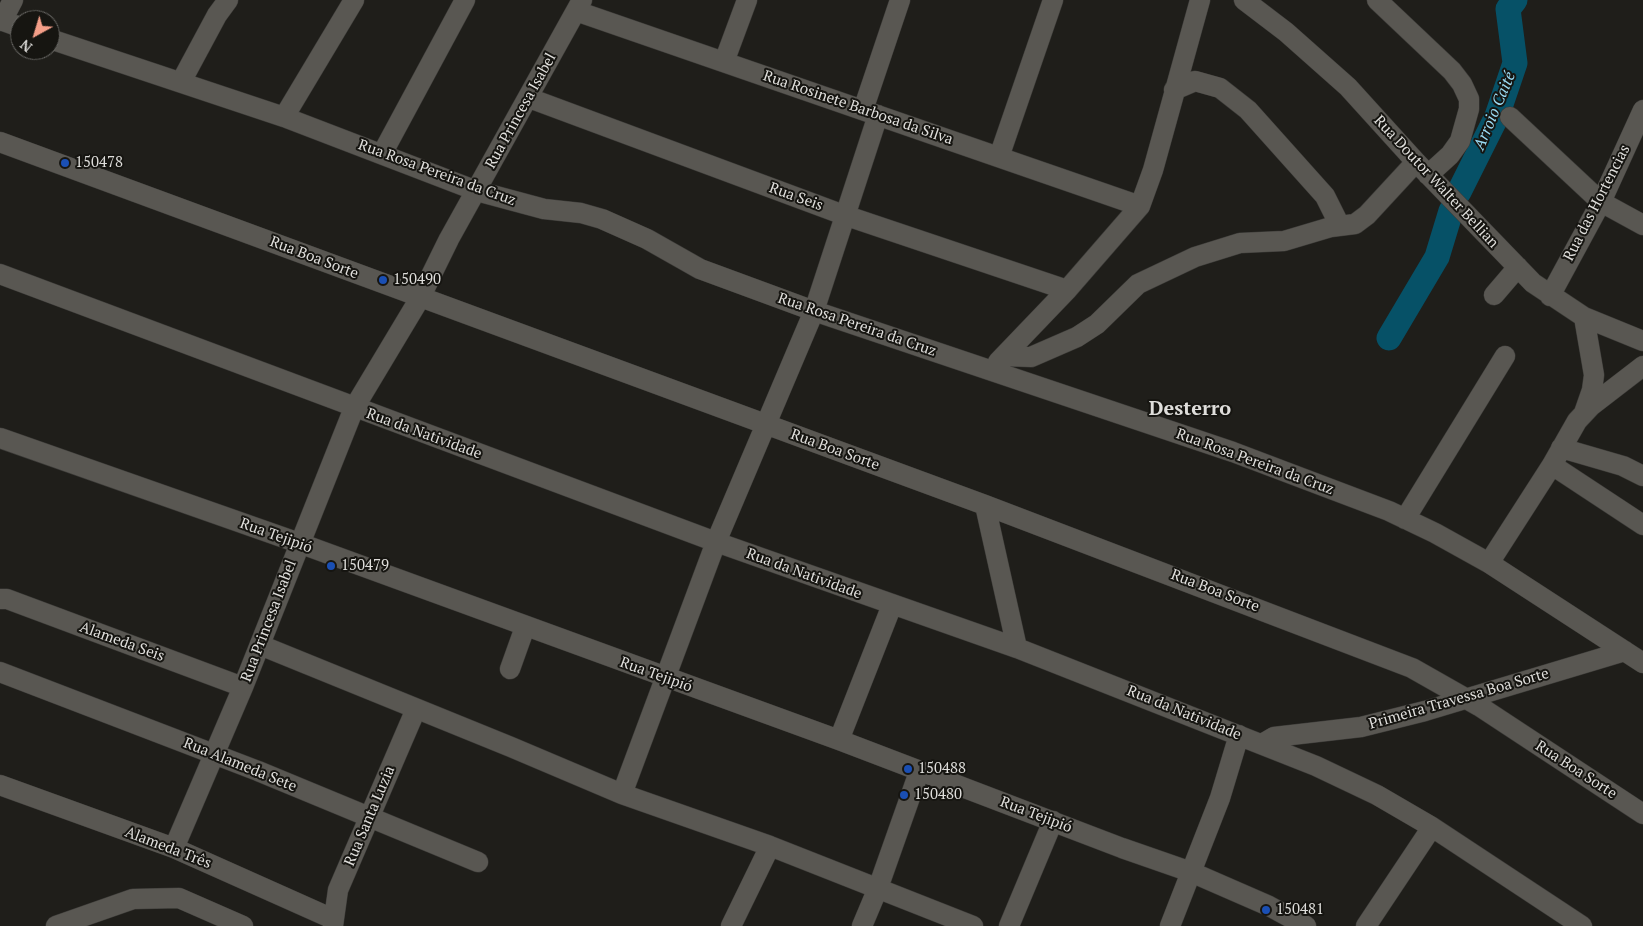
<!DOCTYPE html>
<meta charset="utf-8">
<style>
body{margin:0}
#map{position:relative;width:1643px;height:926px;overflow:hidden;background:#1f1e1a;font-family:"PT Serif",serif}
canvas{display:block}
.north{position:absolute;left:10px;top:10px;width:50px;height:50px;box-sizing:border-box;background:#161511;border:1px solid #666562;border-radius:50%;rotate:219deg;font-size:14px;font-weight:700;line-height:20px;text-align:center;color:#dfdedb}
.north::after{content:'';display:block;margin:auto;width:18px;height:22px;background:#f49e88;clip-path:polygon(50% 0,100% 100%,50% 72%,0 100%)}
</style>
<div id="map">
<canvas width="1643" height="926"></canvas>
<div class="north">N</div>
</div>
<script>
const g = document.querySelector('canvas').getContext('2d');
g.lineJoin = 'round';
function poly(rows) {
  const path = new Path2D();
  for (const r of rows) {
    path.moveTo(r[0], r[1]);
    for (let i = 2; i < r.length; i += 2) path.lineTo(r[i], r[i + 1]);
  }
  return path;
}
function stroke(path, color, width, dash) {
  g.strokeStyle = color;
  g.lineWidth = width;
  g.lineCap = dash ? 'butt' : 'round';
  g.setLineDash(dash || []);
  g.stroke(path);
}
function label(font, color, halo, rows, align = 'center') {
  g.font = font + ' "PT Serif",serif';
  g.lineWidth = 4;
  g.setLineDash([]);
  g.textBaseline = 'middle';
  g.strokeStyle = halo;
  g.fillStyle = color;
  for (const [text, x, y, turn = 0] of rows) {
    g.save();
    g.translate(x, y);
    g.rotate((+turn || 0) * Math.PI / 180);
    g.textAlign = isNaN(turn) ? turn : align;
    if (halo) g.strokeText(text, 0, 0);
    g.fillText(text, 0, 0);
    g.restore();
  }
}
stroke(poly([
 [1459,192,1497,116,1515,63,1508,9,1515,0],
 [1389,338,1437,257,1451,211]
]), '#065167', 25);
const minor = poly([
 [1244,0,1286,32,1348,87,1416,162,1533,283,1584,317,1643,341],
 [1377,0,1452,71,1462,84,1469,99,1469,109,1460,141,1450,155,1428,175],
 [576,11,1140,206],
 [0,20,20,27],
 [2,21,13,0],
 [50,39,284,117,477,191,544,209,581,213,602,219,647,239,700,269,814,311,1233,452,1389,511,1435,533,1489,563,1643,663],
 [724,62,747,0],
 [181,82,217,15,228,0],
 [1174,90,1195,81,1220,88,1248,110,1325,196,1340,226],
 [529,98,844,215,1067,290],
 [863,110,900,0],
 [284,117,354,0],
 [1510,117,1601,202,1643,225],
 [0,142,985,505,1412,668,1479,706,1643,814],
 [382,154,465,0],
 [999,157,1053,0],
 [0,274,716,542,1017,648,1316,766,1377,795,1432,827,1582,926],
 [1494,295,1518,267],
 [1550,296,1601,202,1643,110],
 [1005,356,1031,357,1077,337,1097,324,1138,284,1195,257,1240,243,1284,241,1331,227,1355,224,1367,215,1416,162],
 [998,362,1067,290,1140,206,1153,170,1200,0],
 [1584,413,1592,390,1594,375,1584,317],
 [0,438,299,543,839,740,1122,848,1191,872,1269,906,1306,926],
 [1561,448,1623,466,1643,476],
 [1552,465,1643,525],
 [985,505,1017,648],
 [1405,519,1505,356],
 [1489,563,1552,465,1577,421,1591,406,1643,366],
 [0,599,7,599,243,687],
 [260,645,511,747,622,794,770,846,973,926],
 [510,669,525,627],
 [0,672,258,771,478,862],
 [839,740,892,605],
 [1262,744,1274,737,1361,727,1425,711,1625,651],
 [0,785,174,848,333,919],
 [622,794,716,542,814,311,878,115],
 [174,848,243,687,354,408,420,298,449,239,582,0],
 [56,926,133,899,179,898,243,926],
 [333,926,338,890,416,709],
 [731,926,770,846],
 [862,926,878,888,919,772],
 [1009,926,1053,821],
 [1170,926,1220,798,1239,735],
 [1366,926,1432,827]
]);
stroke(minor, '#3c3b38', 21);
stroke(minor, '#595752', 20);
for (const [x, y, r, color] of [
 [65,163,5,"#1a4fb4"],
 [383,280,5,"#1a4fb4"],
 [331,566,5,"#1a4fb4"],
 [908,769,5,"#1a4fb4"],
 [904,795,5,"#1a4fb4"],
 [1266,910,5,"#1a4fb4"]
]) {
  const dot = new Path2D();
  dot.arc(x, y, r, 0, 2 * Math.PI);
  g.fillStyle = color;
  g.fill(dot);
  stroke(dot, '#161511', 2);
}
label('15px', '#dfdedb', '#161511', [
 ["Rua Rosinete Barbosa da Silva",858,108,19],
 ["Rua Princesa Isabel",521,111,-61],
 ["Rua Rosa Pereira da Cruz",437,173,20],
 ["Rua Doutor Walter Bellian",1436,182,47],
 ["Rua Seis",796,197,20],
 ["Rua das Hortencias",1597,203,-63],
 ["Rua Boa Sorte",314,258,21],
 ["Rua Rosa Pereira da Cruz",857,325,19],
 ["Rua da Natividade",424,434,20],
 ["Rua Boa Sorte",835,450,20],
 ["Rua Rosa Pereira da Cruz",1255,462,20],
 ["Rua Tejipió",276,536,20],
 ["Rua da Natividade",804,574,20],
 ["Rua Boa Sorte",1215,591,21],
 ["Rua Princesa Isabel",269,621,-69],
 ["Alameda Seis",122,642,20],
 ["Rua Tejipió",656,675,20],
 ["Primeira Travessa Boa Sorte",1459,699,-16],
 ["Rua da Natividade",1184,713,22],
 ["Rua Alameda Sete",240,765,22],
 ["Rua Boa Sorte",1576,770,33],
 ["Rua Tejipió",1036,815,21],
 ["Rua Santa Luzia",370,816,-67],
 ["Alameda Três",168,848,21]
]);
label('15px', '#dfdedb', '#161511', [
 ["150478",75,163],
 ["150490",393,280],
 ["150479",341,566],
 ["150488",918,769],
 ["150480",914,795],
 ["150481",1276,910]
], 'left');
label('italic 16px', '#9adaf3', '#161511', [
 ["Arroio Caité",1495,111,-67]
]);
label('bold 20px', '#dfdedb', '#161511', [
 ["Desterro",1190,409]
]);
</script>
